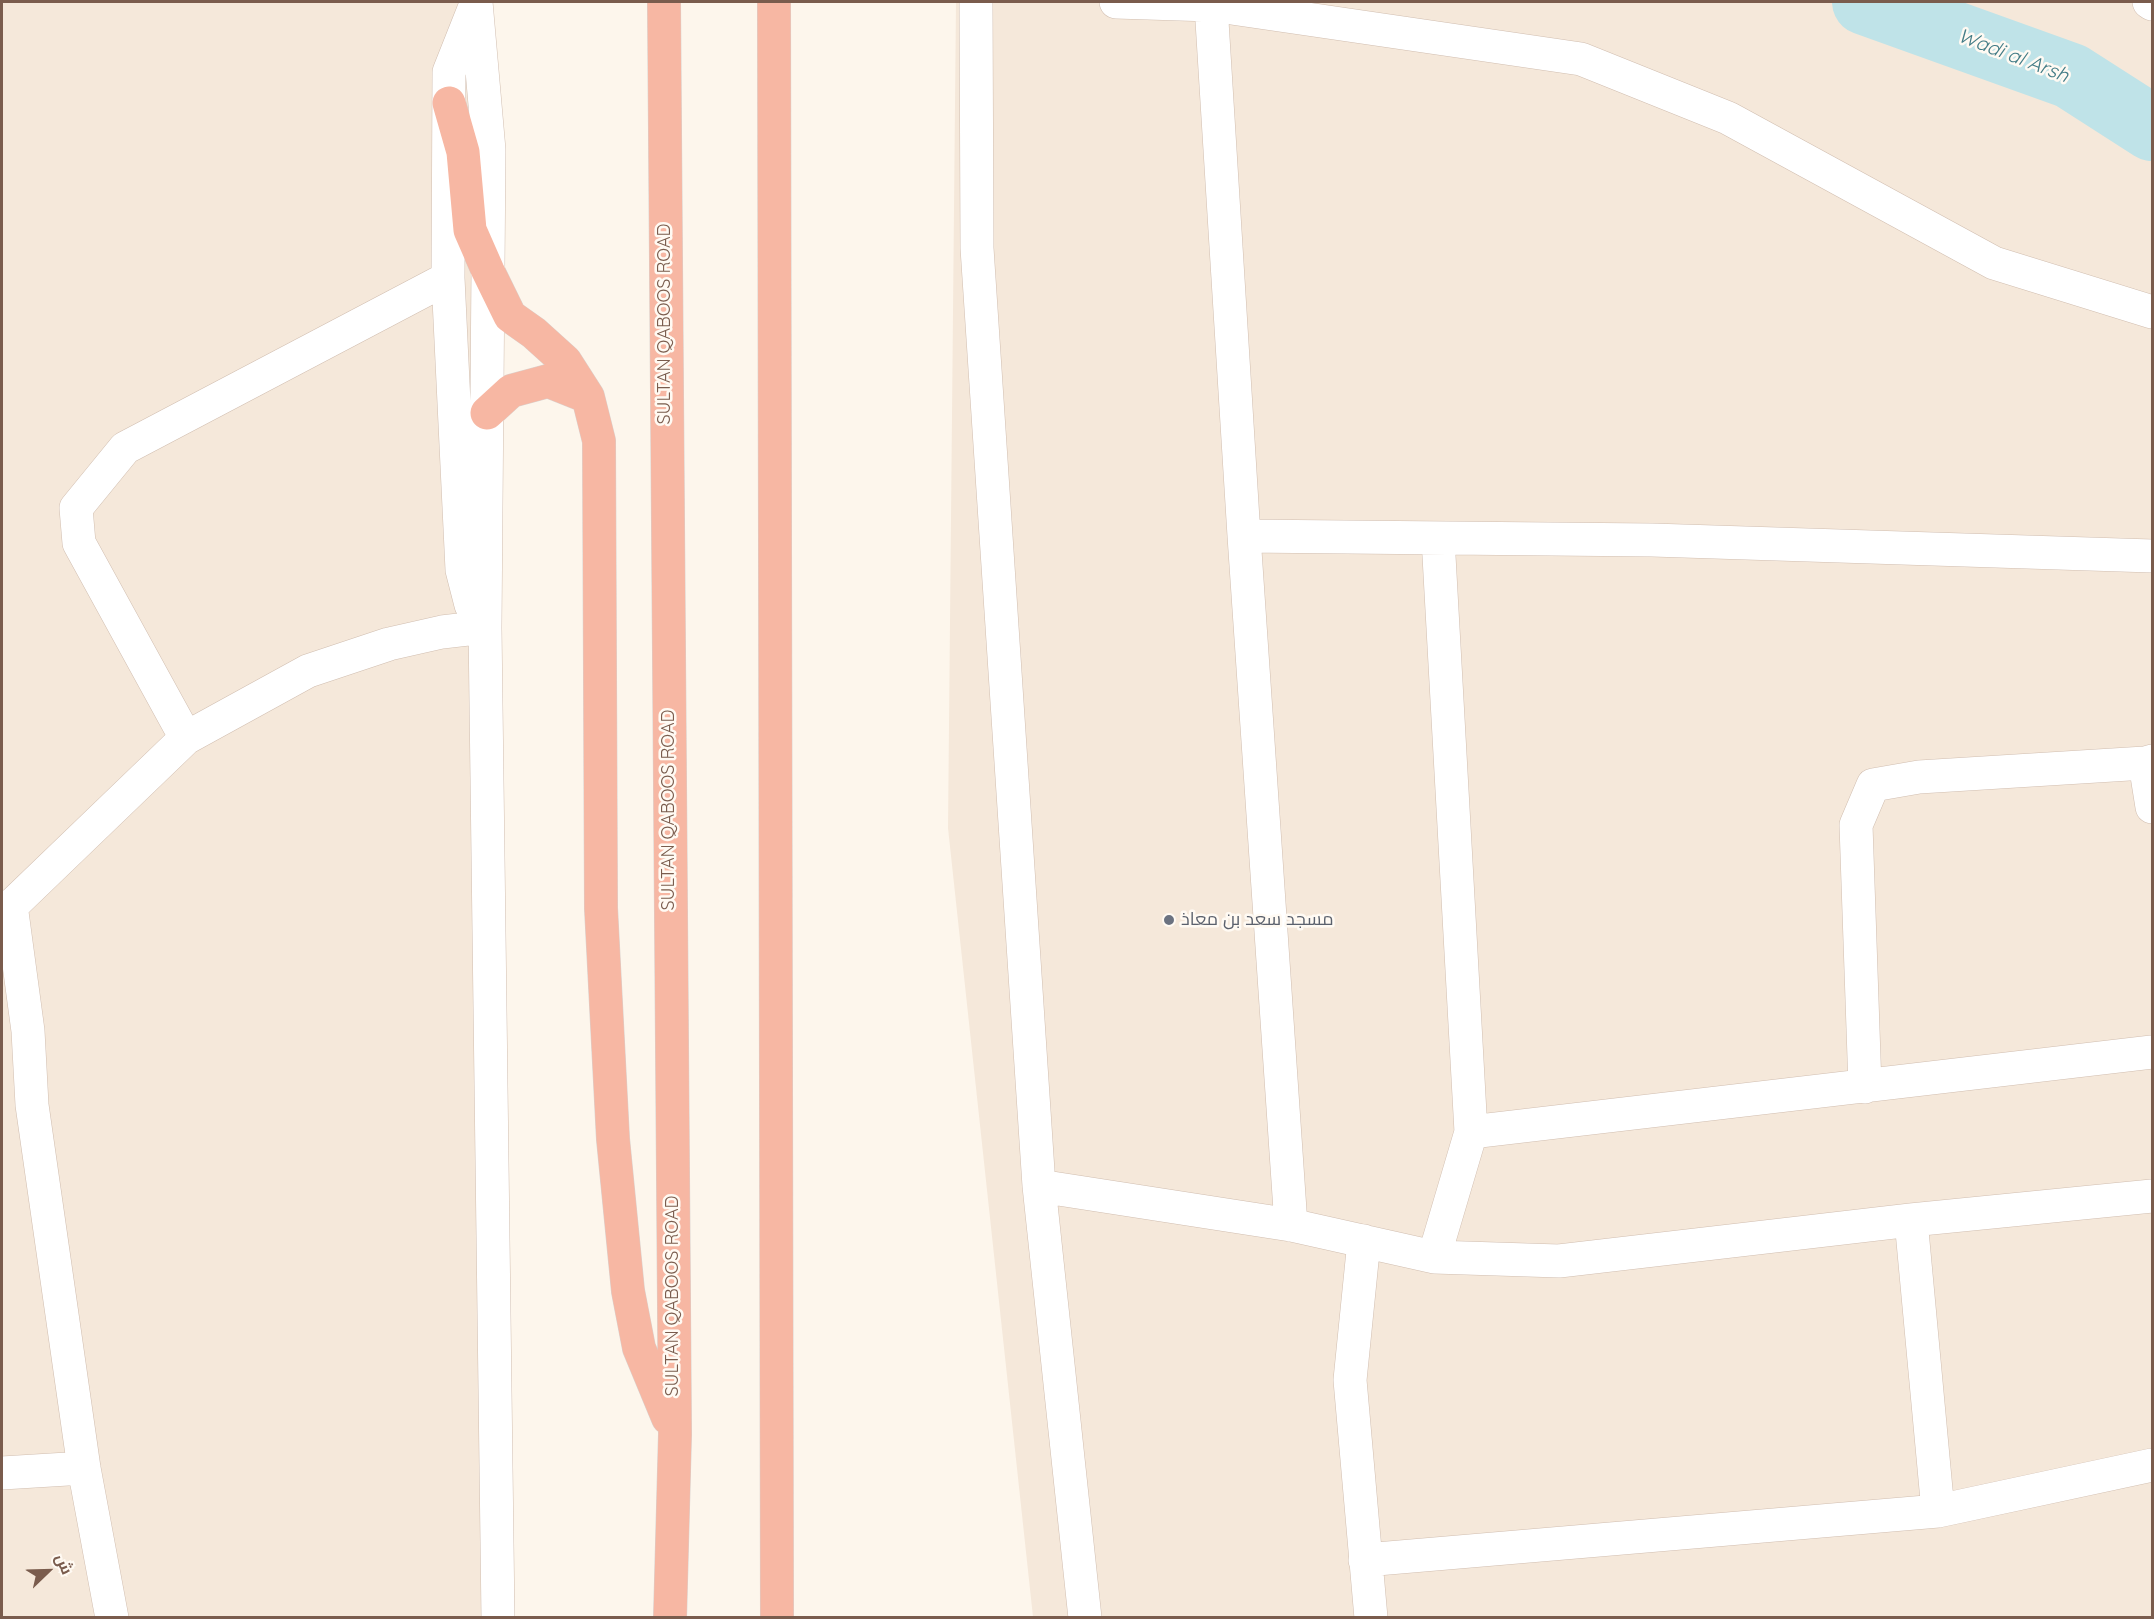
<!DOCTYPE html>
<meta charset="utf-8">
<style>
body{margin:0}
#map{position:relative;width:2154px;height:1619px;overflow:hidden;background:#fdf6ec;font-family:Quicksand,Cairo,sans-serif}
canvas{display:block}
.frame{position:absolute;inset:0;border:3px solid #7a5c4d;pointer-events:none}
.north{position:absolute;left:18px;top:1541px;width:60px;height:60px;-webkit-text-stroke:4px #fffaf3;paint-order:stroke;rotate:67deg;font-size:16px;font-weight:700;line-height:24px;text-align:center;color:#7a5c4d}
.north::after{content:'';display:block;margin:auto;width:21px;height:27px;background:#7a5c4d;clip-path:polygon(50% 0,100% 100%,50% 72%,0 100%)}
</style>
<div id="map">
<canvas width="2154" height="1619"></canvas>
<div class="frame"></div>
<div class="north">ش</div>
</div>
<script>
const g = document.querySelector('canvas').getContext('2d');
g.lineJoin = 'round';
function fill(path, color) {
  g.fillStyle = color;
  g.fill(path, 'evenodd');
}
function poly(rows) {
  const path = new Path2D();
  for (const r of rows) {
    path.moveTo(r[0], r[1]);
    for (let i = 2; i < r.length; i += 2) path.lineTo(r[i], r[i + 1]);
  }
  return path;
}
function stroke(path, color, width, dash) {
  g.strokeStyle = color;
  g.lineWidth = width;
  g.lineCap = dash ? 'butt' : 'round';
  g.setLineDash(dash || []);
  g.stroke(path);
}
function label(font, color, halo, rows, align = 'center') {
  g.font = font + ' Quicksand,Cairo,sans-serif';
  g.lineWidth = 5;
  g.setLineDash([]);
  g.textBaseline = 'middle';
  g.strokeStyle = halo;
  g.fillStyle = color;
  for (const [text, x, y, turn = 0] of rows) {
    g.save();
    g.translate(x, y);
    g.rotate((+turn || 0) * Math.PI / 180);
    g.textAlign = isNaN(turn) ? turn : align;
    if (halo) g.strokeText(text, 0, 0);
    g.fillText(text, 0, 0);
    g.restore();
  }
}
fill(poly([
 [2,2,467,2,486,468,515,1617,2,1618],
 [956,2,2152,2,2152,1617,1033,1617,948,828]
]), '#f5e8da');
stroke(poly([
 [1865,2,2071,76,2152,128]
]), '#bfe3e8', 66);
const minor = poly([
 [476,2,489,150,485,627,498,1618],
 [976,2,977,248,1039,1186,1085,1618],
 [1116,2,1211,5,1581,59,1728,118,1994,263,2152,312],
 [2149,2,2152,4],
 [1211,5,1244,536,1291,1225],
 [474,9,449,72,448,278,462,570,471,605,476,613],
 [1244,536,1652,540,2152,556],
 [186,738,79,543,76,508,125,448,448,278],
 [2145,763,2152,807],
 [11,905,28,1031,32,1105,84,1468,112,1618],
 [2,915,186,738,308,671,389,644,442,632,485,627],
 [1865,1087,1856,825,1873,785,1919,777,2145,763,2152,761],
 [1471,1132,2152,1052],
 [1039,1186,1291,1225,1434,1257,1559,1261,1911,1220,2152,1196],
 [1911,1220,1938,1511],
 [1364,1241,1350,1380,1371,1618],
 [1434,1257,1471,1132,1438,538],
 [2,1473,84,1468],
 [1365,1560,1938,1511,2152,1465]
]);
const highway = poly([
 [664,2,675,1434,670,1618],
 [774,2,777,1618],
 [449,103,463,152,470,230,488,271,510,316,534,333,565,361,588,397],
 [487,413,511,391,548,381,588,397,599,441,601,908,613,1139,628,1291,639,1348,668,1418]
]);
stroke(minor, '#d1beb0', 34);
stroke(highway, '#dad1cd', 34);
stroke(minor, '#fff', 33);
stroke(highway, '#f7b7a3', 33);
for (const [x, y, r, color] of [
 [1169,920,6,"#6b7280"]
]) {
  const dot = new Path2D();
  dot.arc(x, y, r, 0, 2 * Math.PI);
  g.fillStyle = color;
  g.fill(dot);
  stroke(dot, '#fffaf3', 2);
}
label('18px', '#7a5c4d', '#fffaf3', [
 ["SULTAN QABOOS ROAD",665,324,-90],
 ["SULTAN QABOOS ROAD",669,810,-90],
 ["SULTAN QABOOS ROAD",673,1296,-90]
]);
label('18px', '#5b616d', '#fffaf3', [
 ["مسجد سعد بن معاذ",1181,920]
], 'left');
label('italic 20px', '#437c86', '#fffaf3', [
 ["Wadi al Arsh",2013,56,21]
]);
</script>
